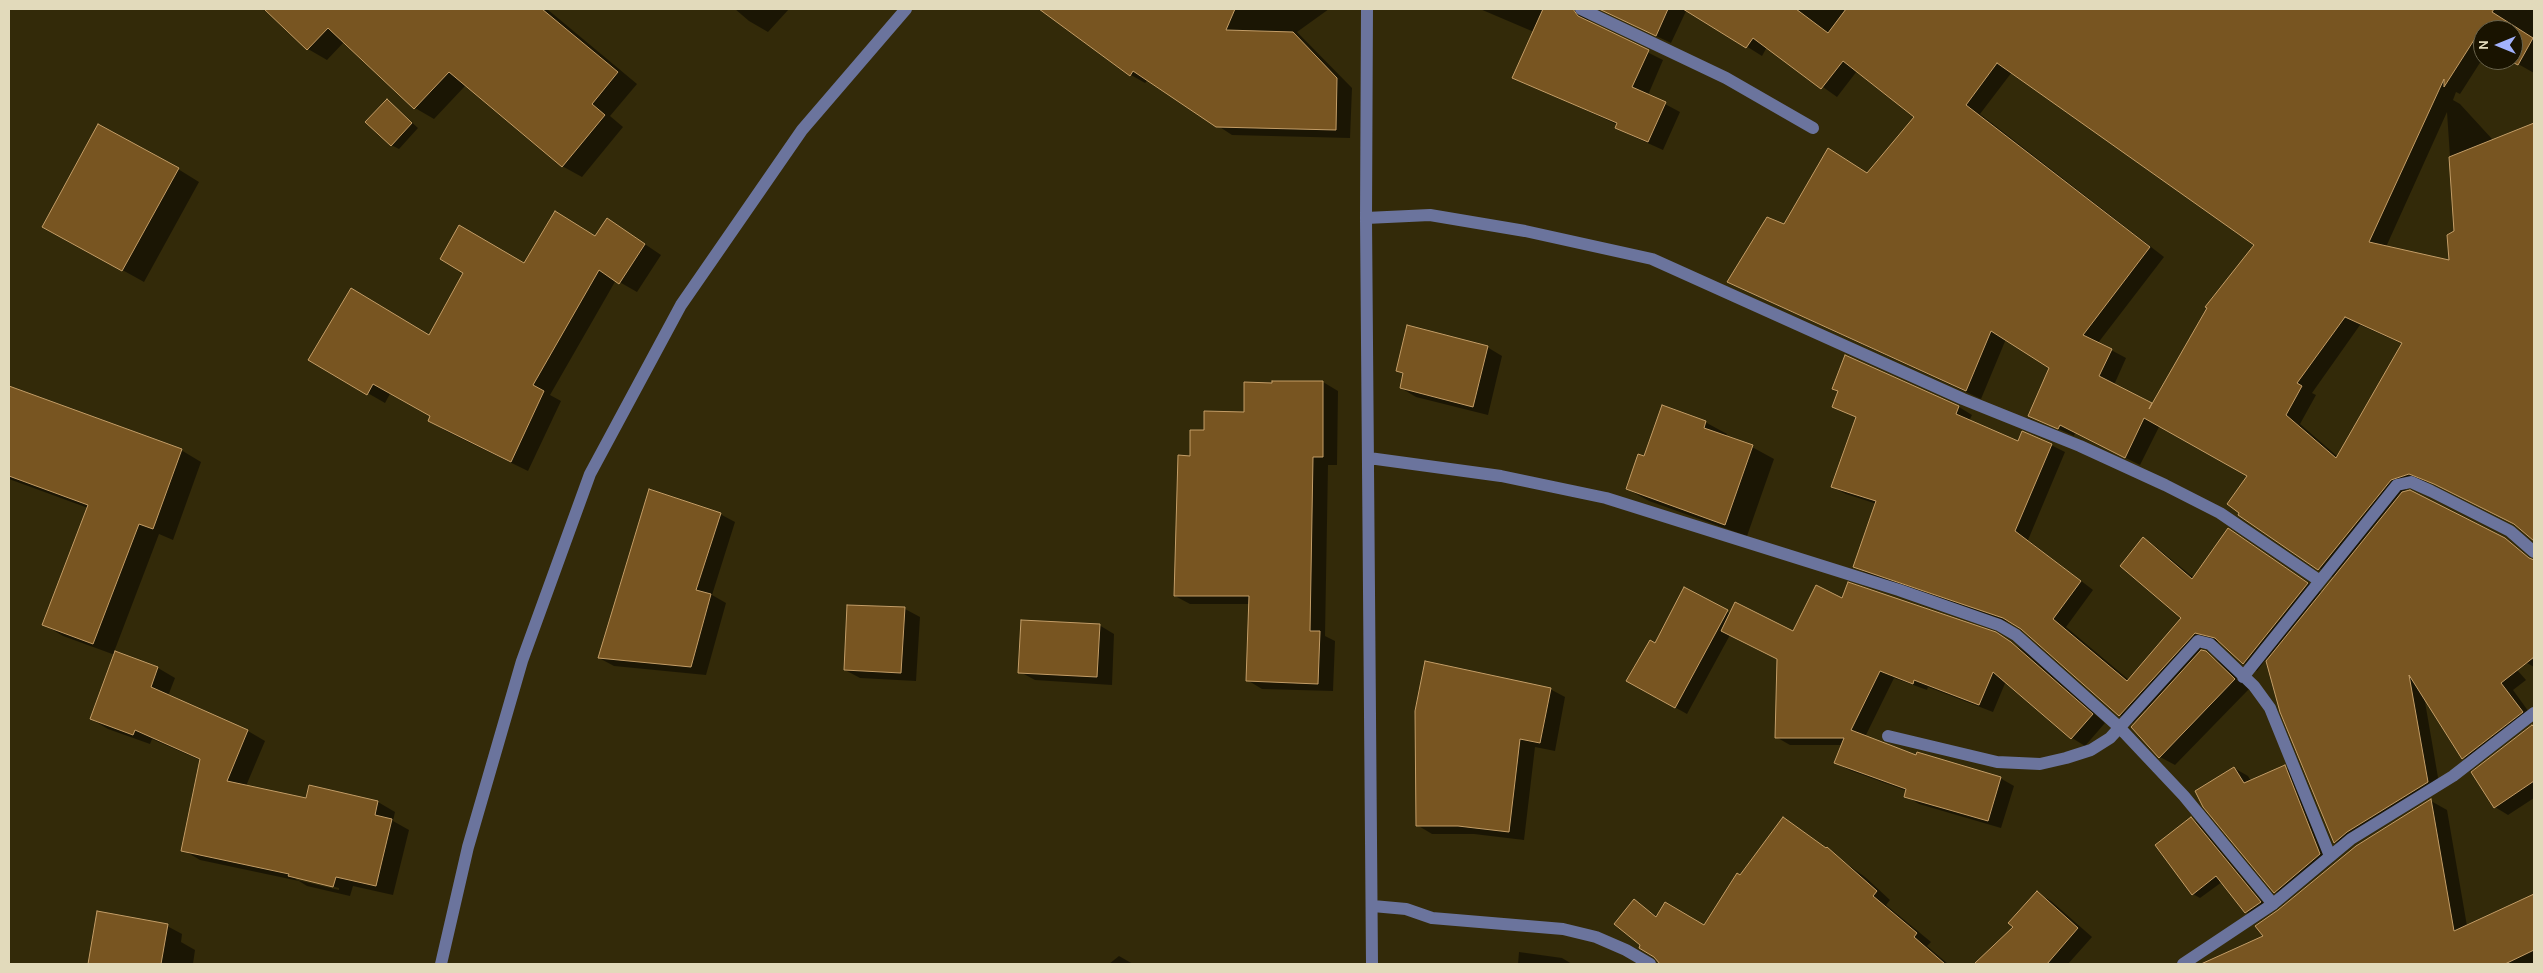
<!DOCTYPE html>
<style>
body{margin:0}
#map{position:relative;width:2543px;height:973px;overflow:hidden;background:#332a09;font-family:Karla,sans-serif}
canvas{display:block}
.frame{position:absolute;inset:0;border:10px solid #e2dabb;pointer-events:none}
.north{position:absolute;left:2473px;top:20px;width:50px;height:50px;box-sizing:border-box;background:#191300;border:1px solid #69634b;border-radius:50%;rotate:270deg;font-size:14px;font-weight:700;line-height:20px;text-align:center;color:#e2dabb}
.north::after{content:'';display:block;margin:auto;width:18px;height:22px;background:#a2b2fd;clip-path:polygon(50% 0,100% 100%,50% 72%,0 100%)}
</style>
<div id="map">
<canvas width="2543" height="973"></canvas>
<div class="frame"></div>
<div class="north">N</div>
</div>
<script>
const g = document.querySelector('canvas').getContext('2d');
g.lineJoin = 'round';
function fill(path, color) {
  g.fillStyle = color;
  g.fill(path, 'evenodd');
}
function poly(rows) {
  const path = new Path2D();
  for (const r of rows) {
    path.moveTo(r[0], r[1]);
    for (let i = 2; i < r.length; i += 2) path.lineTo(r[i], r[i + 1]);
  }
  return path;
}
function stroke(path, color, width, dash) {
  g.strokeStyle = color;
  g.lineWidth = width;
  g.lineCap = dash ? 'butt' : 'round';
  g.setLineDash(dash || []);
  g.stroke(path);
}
fill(poly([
 [285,9,547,9,637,84,610,116,623,127,582,177,562,166,466,85,434,119,415,108,344,42,327,60,308,49,276,19],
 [735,9,789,9,768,32,749,21],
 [1041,9,1329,9,1297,32,1352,88,1350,138,1232,135,1148,80,1145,83,1131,75],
 [1480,9,1784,9,1791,13,1794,9,2534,9,2534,73,2511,60,2513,60,2513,30,2483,30,2483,58,2460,94,2456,92,2453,100,2460,104,2493,140,2534,124,2534,361,2528,368,2534,372,2534,521,2458,451,2467,500,2430,482,2410,485,2403,493,2491,533,2534,589,2534,667,2495,645,2526,680,2513,690,2534,719,2476,765,2463,758,2424,696,2440,789,2360,839,2347,849,2334,842,2281,711,2267,658,2257,671,2244,663,2223,643,2209,640,2199,651,2221,662,2249,689,2175,765,2160,757,2145,710,2133,723,2120,715,2017,625,1868,574,1855,567,1877,504,1846,494,1832,487,1857,418,1834,406,1840,392,1834,389,1845,356,1959,407,1972,415,1969,421,2019,442,2051,445,2065,452,2028,540,2093,590,2066,627,2129,680,2183,618,2143,539,2156,547,2194,578,2242,538,2323,593,2334,578,2240,515,2249,475,2160,425,2140,465,2075,433,2074,436,2030,416,2050,368,2006,339,1981,399,1744,290,1784,226,1868,174,1916,117,1857,71,1837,97,1767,47,1762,56,1687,9,1671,43,1601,10,1592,10,1587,18,1591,24,1663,60,1648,95,1680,112,1663,150,1632,136,1617,127,1618,125,1514,77,1534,32],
 [2012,72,2256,244,2153,405,2114,385,2126,358,2098,343,2164,257,1980,114],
 [2447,112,2455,232,2450,261,2386,247],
 [2360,325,2403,344,2338,457,2300,424,2316,395,2312,393],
 [387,100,418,128,399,149,391,145],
 [178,169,199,182,144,282,65,238],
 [624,230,661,255,637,292,616,280,550,395,561,401,528,471,446,431,429,421,432,416,391,392,385,403,310,360,429,337,524,264,596,237],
 [1487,347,1502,356,1488,415,1416,397,1401,388,1404,374,1397,370],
 [1323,382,1338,391,1337,465,1328,465,1325,636,1335,641,1333,691,1262,689,1247,680,1250,604,1190,604,1175,596,1191,457,1206,432,1245,413,1245,384],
 [9,388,181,450,201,462,173,540,159,534,114,652,158,668,175,678,168,696,248,731,265,741,246,786,307,799,310,787,378,802,395,812,393,821,409,830,393,895,353,886,350,896,307,886,299,881,200,860,183,850,200,760,152,739,150,744,108,729,91,719,115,655,63,636,43,624,88,508,9,479],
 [293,876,339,888,339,890,297,880],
 [1705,422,1727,434,1726,437,1752,447,1774,459,1747,536,1649,501,1627,489,1645,457],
 [720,514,735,522,712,595,726,603,706,675,614,666,599,658],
 [1684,588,1731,614,1794,633,1843,600,1995,634,2025,651,2105,723,2085,746,2072,738,2006,681,1993,712,1928,687,1927,690,1894,678,1865,737,1917,757,2000,778,2014,786,2001,828,1919,804,1906,796,1907,791,1849,770,1836,763,1843,745,1790,745,1776,737,1778,659,1730,635,1687,714,1628,681,1656,644],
 [905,609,920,617,916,681,860,678,845,670],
 [1099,625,1114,634,1112,685,1035,680,1020,672],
 [1550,689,1565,697,1555,751,1535,747,1524,840,1474,834,1432,834,1417,825],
 [2532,726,2534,727,2534,798,2508,815,2495,807],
 [2284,767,2298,774,2333,862,2288,899,2275,892,2234,768,2248,776,2251,781],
 [2431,801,2447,810,2467,926,2534,895,2534,964,2204,964,2265,936],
 [1783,818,1865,877,1890,900,1886,905,1931,942,1927,946,1948,964,1833,964,1831,874,1819,874,1805,964,1662,964,1659,962,1642,945,1634,901,1658,917,1705,926],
 [2191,818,2198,823,2267,907,2253,916,2246,912,2222,882,2200,898,2193,894],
 [2037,893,2051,901,2092,937,2068,964,1976,964,2015,927],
 [98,913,167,926,182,934,181,942,195,950,193,964,89,964],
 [1519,952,1562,958,1572,964,1518,964],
 [1119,956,1133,964,1109,964]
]), '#0007');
const building = poly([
 [264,9,542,9,618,72,592,104,605,115,562,167,449,72,414,109,328,28,307,50,264,9],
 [1039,9,1235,9,1226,30,1293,32,1337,78,1336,130,1216,127,1133,71,1130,76,1039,9],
 [1543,9,1573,9,1578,16,1649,50,1632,87,1666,102,1648,142,1615,128,1617,123,1512,78,1543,9],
 [1599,9,1668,9,1656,36,1599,9],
 [1683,9,1796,9,1828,33,1846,9,2494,9,2492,12,2533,38,2518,65,2508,60,2513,60,2513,30,2483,30,2483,45,2474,40,2444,87,2444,79,2369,242,2449,260,2447,235,2454,231,2449,157,2534,123,2534,541,2514,524,2434,484,2409,474,2391,480,2318,570,2238,515,2239,513,2227,504,2247,476,2144,418,2125,458,2060,425,2058,429,2028,416,2049,368,1991,331,1966,391,1727,282,1767,217,1784,224,1828,148,1867,173,1914,117,1843,61,1821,89,1753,38,1746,48,1683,9],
 [1997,63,2254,245,2205,307,2207,308,2149,409,2152,403,2099,376,2112,349,2083,335,2150,247,1966,105,1997,63],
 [2345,317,2402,343,2336,458,2286,415,2302,386,2297,383,2345,317],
 [387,99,412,123,391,146,365,122,387,99],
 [98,124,179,168,122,271,42,227,98,124],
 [555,211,595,236,607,218,645,244,619,284,599,270,533,385,544,391,511,462,428,421,430,416,373,384,367,395,308,360,351,288,429,335,463,273,440,259,459,225,524,263,555,211],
 [1407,325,1488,346,1473,407,1400,388,1403,373,1396,371,1407,325],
 [1845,355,1959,406,1956,414,2018,441,2022,431,2052,444,2015,531,2081,581,2053,619,2127,681,2181,618,2120,566,2143,537,2192,579,2228,528,2308,583,2243,664,2215,638,2195,633,2119,716,2021,629,2003,618,1853,567,1876,501,1831,487,1856,417,1832,407,1838,391,1832,389,1845,355],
 [1272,381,1323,381,1323,457,1313,457,1310,631,1320,631,1318,684,1246,681,1249,596,1174,596,1178,455,1190,456,1190,430,1204,430,1204,411,1244,412,1244,382,1272,383,1272,381],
 [9,386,182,449,153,529,139,524,93,644,42,625,88,505,9,476,9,386],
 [1662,405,1706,421,1704,428,1753,445,1725,525,1626,489,1638,454,1644,456,1662,405],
 [649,489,721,513,696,590,711,594,691,667,598,658,649,489],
 [2410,490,2505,538,2529,558,2534,560,2534,657,2501,683,2523,712,2462,759,2409,675,2428,782,2347,832,2334,843,2280,712,2266,661,2402,492,2410,490],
 [1848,582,1996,632,2011,642,2093,714,2071,739,1993,672,1979,705,1914,680,1913,684,1880,671,1851,730,1916,755,1917,752,2001,777,1988,821,1904,797,1906,789,1834,763,1844,738,1775,738,1777,659,1721,631,1735,602,1793,631,1816,585,1842,598,1848,582],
 [1684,587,1728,610,1675,708,1626,681,1650,640,1655,643,1684,587],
 [847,605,905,607,901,673,844,670,847,605],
 [1021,620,1100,624,1097,677,1018,673,1021,620],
 [2201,650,2206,651,2235,679,2159,758,2131,727,2201,650],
 [115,651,158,667,151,687,248,730,227,781,306,798,309,785,378,801,375,815,392,819,376,886,336,877,333,887,288,876,289,874,181,851,200,759,135,730,133,735,90,719,115,651],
 [1425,661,1551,688,1540,743,1520,739,1509,832,1458,826,1416,826,1415,711,1425,661],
 [2532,725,2534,727,2534,781,2494,808,2471,772,2532,725],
 [2285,765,2320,854,2274,893,2203,807,2195,791,2234,767,2244,783,2285,765],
 [2431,799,2454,931,2534,894,2534,950,2505,964,2201,964,2263,936,2255,926,2278,910,2356,846,2431,799],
 [1783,817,1826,848,1827,847,1877,891,1873,896,1917,933,1914,937,1945,964,1660,964,1654,957,1639,948,1640,945,1614,924,1634,899,1656,917,1665,902,1704,925,1737,873,1740,875,1783,817],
 [2191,817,2261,902,2245,913,2216,876,2192,895,2155,845,2191,817],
 [2037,891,2078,928,2047,964,1974,964,2013,927,2008,923,2037,891],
 [97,911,168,924,161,964,88,964,97,911]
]);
fill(building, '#785521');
stroke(building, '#c39d67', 1);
stroke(poly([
 [1367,9,1366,218,1372,964],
 [1581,9,1726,78,1813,128],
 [1366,218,1430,215,1525,231,1652,259,1963,399,2080,446,2165,485,2220,513,2320,581],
 [1369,458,1501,476,1606,498,1899,590,1999,625,2016,635,2119,727,2184,796,2273,904],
 [2243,677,2397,485,2411,482,2431,491,2510,531,2534,552],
 [1888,736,1997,762,2040,764,2066,758,2091,750,2110,738,2198,641,2210,644,2254,686,2270,708,2330,856],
 [1373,906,1406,909,1432,918,1563,929,1596,937,1626,950,1650,964],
 [441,964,468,847,522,661,590,474,681,305,802,130,906,9],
 [2183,964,2273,904,2351,839,2453,776,2534,713]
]), '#6b749d', 12);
</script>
